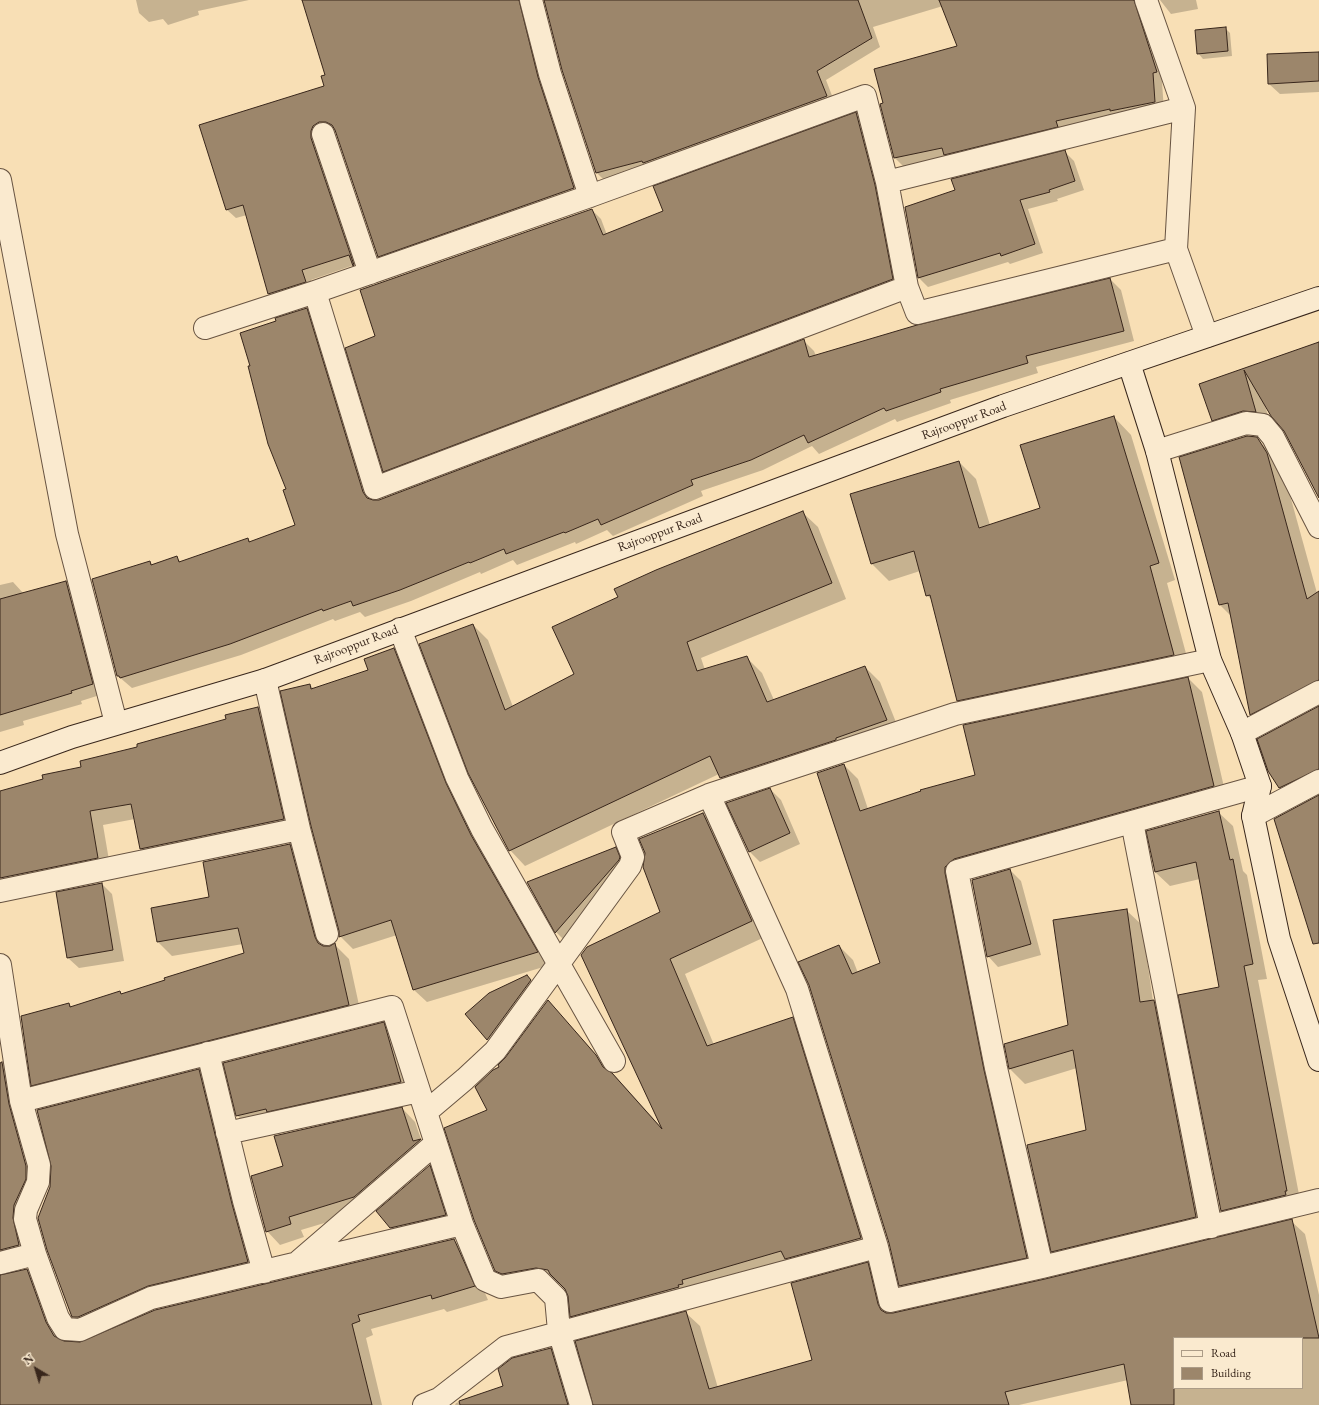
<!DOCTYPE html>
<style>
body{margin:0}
#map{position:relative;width:1319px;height:1405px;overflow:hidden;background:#f8dfb5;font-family:"EB Garamond",serif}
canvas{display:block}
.legend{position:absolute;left:1173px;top:1337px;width:130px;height:52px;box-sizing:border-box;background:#faeacf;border:1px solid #ac9c87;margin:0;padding:5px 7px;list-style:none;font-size:12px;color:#38261b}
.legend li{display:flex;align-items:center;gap:8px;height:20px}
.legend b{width:20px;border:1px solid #ac9c87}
.north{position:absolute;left:16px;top:1349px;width:40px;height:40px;-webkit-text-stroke:3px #faeacf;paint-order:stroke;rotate:322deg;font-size:11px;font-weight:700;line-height:16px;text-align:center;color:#38261b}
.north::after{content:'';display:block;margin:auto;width:14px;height:18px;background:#38261b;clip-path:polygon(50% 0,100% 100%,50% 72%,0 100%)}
</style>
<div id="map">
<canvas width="1319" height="1405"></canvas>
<ul class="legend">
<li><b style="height:5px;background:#faeacf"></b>Road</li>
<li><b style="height:11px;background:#9c866b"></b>Building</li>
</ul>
<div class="north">N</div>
</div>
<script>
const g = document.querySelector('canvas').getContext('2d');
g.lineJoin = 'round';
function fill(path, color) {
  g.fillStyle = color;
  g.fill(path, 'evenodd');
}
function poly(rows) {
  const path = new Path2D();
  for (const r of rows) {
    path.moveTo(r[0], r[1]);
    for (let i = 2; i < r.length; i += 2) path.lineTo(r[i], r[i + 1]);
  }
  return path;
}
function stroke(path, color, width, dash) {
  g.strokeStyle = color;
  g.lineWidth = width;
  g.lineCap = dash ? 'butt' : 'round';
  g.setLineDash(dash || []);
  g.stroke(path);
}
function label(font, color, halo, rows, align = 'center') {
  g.font = font + ' "EB Garamond",serif';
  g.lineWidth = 3;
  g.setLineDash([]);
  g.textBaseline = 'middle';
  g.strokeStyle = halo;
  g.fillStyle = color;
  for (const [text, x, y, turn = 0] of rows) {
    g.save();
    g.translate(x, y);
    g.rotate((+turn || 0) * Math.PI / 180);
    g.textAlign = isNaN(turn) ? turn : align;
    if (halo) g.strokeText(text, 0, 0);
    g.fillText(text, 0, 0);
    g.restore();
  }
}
fill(poly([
 [136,0,249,0,198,11,199,15,168,25,163,19,149,22,139,13],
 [303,0,532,0,583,197,388,266,379,256,336,131,328,131,363,274,354,265,311,280,314,291,279,303,269,294,247,215,236,218,226,209,326,87,326,76],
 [545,0,1147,0,1166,81,1162,82,1164,111,904,167,895,158,881,105,958,47,943,6,873,27,880,47,826,80,836,106,606,182,597,173,563,70],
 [1160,0,1196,0,1198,9,1171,14],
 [1225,28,1230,33,1232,56,1203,59,1198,53],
 [1319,53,1319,92,1280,94,1269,84],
 [856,114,865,123,901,288,393,480,384,471,376,337,592,210,601,219,607,235,665,212],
 [1065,152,1074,161,1084,190,1057,199,1058,201,1028,209,1043,253,1010,264,1008,262,928,287,919,278,906,208],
 [1110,279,1121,290,1134,341,1036,367,1038,373,950,400,951,403,897,422,895,419,819,454,812,446,763,470,701,491,703,496,613,536,607,530,576,544,575,542,517,565,513,560,481,574,480,572,411,601,365,617,360,612,335,621,333,619,241,655,132,688,118,676,150,562,153,565,177,558,181,562,248,539,251,542,296,525,287,489,277,322,307,309,317,320,373,501,380,501,804,341,814,351,816,356],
 [1319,343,1319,496,1285,431,1265,405,1271,427,1229,436,1213,420,1201,384],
 [1114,417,1131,435,1175,580,1167,583,1191,672,975,718,957,700,932,600,927,595,920,571,889,581,872,564,851,495,959,462,976,479,990,525,1041,509],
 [1256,438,1273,455,1283,470,1317,593,1319,592,1319,703,1267,730,1251,714,1232,617,1220,605,1180,458],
 [802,512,818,527,846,599,701,658,705,670,746,657,762,673,774,700,865,667,880,682,901,735,736,793,719,774,525,866,510,850,473,625,488,640,513,707,575,674],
 [13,582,24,594,66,582,77,593,103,694,81,701,82,704,23,721,24,725,0,732,0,585],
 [394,649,406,662,550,965,427,1002,414,990,397,935,353,949,340,936,310,685,314,689,369,670],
 [1188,678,1202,692,1227,800,968,873,1040,1271,914,1300,900,1286,839,946,853,960,858,973,881,964,844,765,858,779,868,809,976,775],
 [1319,707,1319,792,1296,804,1279,788],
 [258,708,272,721,297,833,154,863,140,849,135,819,103,825,111,872,5,896,0,904,0,792,82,768,139,748,227,720],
 [770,789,781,800,800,844,760,862,749,851],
 [1218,812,1233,826,1243,871,1247,875,1267,979,1258,980,1301,1205,1236,1225,1222,1210,1220,987,1200,879,1170,886,1155,872],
 [703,814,719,829,767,936,685,974,714,1045,792,1018,808,1033,876,1254,587,1332,571,1316,569,1296,561,1284,552,1283,511,1286,495,1270,488,1111,501,1067,548,1001,663,1129,661,912],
 [290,845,304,859,327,947,335,945,349,959,362,1019,46,1099,32,1085,69,1004,72,1007,120,992,122,994,245,954,243,944,172,956,158,942,152,909,210,898],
 [615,848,631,864,572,948,556,932,528,883],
 [1010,870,1021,881,1041,955,998,967,988,956],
 [102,884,112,894,124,961,79,968,68,958],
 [1126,910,1142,925,1153,1001,1169,1016,1211,1232,1068,1267,1052,1251,1087,1131,1077,1068,1025,1084,1010,1069,1069,1025],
 [527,976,537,987,498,1050,466,1014],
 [383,1023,397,1036,414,1095,250,1129,237,1115],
 [2,1063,16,1077,40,1181,28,1219,33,1259,1,1273,1,1275,27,1270,41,1284,60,1337,63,1342,85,1342,454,1240,468,1254,488,1300,447,1312,444,1309,371,1329,373,1335,366,1338,382,1405,0,1405,0,1064],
 [199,1070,211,1082,260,1274,86,1329,73,1316,51,1187],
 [402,1108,415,1122,421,1139,433,1152,368,1210,301,1230,304,1237,280,1245,267,1231,284,1166],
 [430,1166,440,1177,456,1226,401,1239,390,1228],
 [1291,1221,1305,1234,1319,1295,1319,1405,1132,1405,1128,1380,1019,1405,594,1405,686,1313,700,1326,718,1388,813,1360,868,1264,881,1277,890,1314,1045,1280],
 [1174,1338,1302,1338,1302,1388,1174,1388],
 [551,1349,564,1363,577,1405,455,1405,456,1403,505,1386]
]), '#0003');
const building = poly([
 [302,0,519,0,538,77,574,188,378,257,335,130,332,125,326,122,319,122,313,126,311,131,311,138,354,265,353,266,349,255,302,270,306,282,268,294,243,205,226,210,199,125,324,86,321,76,325,75,302,0],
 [544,0,858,0,872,38,817,71,827,96,643,163,642,161,596,173,562,70,544,0],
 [939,0,1134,0,1157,72,1153,73,1155,102,1110,111,1110,109,1056,121,1058,127,944,155,942,148,894,158,880,104,883,103,874,69,957,46,939,0],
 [1226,27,1228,51,1197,54,1195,30,1226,27],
 [1319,52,1319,81,1268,84,1267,54,1319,52],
 [856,112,875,185,893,279,383,472,345,348,375,336,360,290,592,209,603,235,663,211,653,186,856,112],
 [1065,150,1075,181,1049,190,1050,192,1020,200,1035,244,1001,256,1000,253,918,278,905,207,955,190,951,179,1065,150],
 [1110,278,1124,331,1026,356,1028,363,940,389,941,392,886,411,884,408,808,443,804,435,751,460,691,480,693,485,601,525,598,519,565,533,564,532,506,554,504,549,470,563,469,562,400,590,353,606,351,601,323,611,322,609,230,644,120,678,119,676,117,676,92,579,150,561,151,565,177,556,179,562,248,538,249,542,295,525,283,490,286,489,268,444,248,366,250,366,240,333,276,321,275,318,307,308,363,492,367,498,373,500,379,500,804,339,809,357,917,325,1110,278],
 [1319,342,1319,498,1284,431,1271,416,1244,370,1256,412,1243,411,1212,421,1199,384,1319,342],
 [1114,416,1159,563,1150,566,1174,655,957,701,930,595,926,596,914,551,871,564,850,494,959,461,979,528,1040,508,1020,445,1114,416],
 [1247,436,1257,437,1267,453,1307,599,1319,591,1319,680,1250,715,1228,603,1219,605,1179,457,1247,436],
 [803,511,832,583,687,642,697,671,747,656,767,702,865,666,887,720,836,738,836,740,720,778,710,756,509,851,468,773,419,644,473,624,505,710,574,674,552,627,618,597,614,589,656,570,803,511],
 [66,581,93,684,71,691,72,693,0,715,0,599,66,581],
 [394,648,446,783,471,835,538,952,413,990,391,920,339,937,339,931,311,826,280,691,310,684,311,689,368,670,364,659,394,648],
 [1188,677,1214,786,954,859,945,867,945,873,984,1070,1027,1258,899,1286,889,1243,809,985,798,962,839,945,852,974,880,963,817,773,844,764,860,811,921,791,920,790,975,775,963,725,1188,677],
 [1319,706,1319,769,1279,788,1268,771,1257,739,1319,706],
 [258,707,284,819,140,849,131,804,90,811,98,858,0,878,0,791,43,779,42,775,81,767,80,761,137,747,137,744,226,719,225,715,258,707],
 [770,788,790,833,749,852,726,803,770,788],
 [1319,795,1319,943,1313,944,1274,819,1319,795],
 [1219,811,1230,860,1233,859,1253,964,1244,966,1287,1191,1285,1191,1286,1195,1221,1211,1178,995,1219,987,1196,862,1155,872,1146,831,1219,811],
 [703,813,752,921,670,959,707,1046,793,1017,861,1238,785,1259,781,1251,682,1280,683,1284,678,1285,679,1287,570,1317,568,1296,565,1289,550,1274,548,1270,536,1268,502,1274,495,1271,474,1220,444,1128,487,1110,475,1087,493,1070,499,1067,498,1065,505,1058,548,1000,596,1055,603,1067,612,1073,662,1129,581,955,587,947,660,912,643,867,645,853,639,839,703,813],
 [290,844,315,937,318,943,323,946,330,946,335,943,349,1005,31,1086,21,1016,69,1003,70,1007,120,991,121,994,165,980,164,978,244,953,238,928,157,942,151,908,209,897,203,862,290,844],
 [616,847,620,857,619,860,555,933,527,882,616,847],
 [1010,869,1031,944,987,957,972,880,1010,869],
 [102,883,113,950,67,958,56,892,102,883],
 [1127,909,1140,1002,1154,1000,1196,1217,1051,1252,1027,1145,1086,1130,1073,1050,1009,1069,1004,1044,1068,1025,1053,920,1127,909],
 [527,975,531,980,487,1040,465,1014,489,993,527,975],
 [384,1022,401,1082,267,1112,266,1109,236,1116,223,1063,384,1022],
 [2,1062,9,1104,26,1166,26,1179,14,1205,13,1218,19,1245,0,1250,0,1063,2,1062],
 [199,1069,232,1204,248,1262,148,1286,78,1317,72,1317,47,1250,38,1218,50,1187,51,1166,37,1110,199,1069],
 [402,1107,413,1141,421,1139,354,1197,289,1217,291,1224,266,1232,251,1176,283,1166,274,1136,402,1107],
 [430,1165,446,1215,390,1228,376,1211,430,1165],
 [1292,1219,1319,1338,1174,1338,1174,1405,1131,1405,1124,1364,1005,1392,1009,1405,593,1405,575,1341,686,1311,709,1389,812,1360,791,1283,868,1262,878,1304,881,1310,886,1313,893,1313,1045,1279,1292,1219],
 [454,1239,475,1286,432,1299,431,1295,358,1315,360,1321,352,1324,372,1405,0,1405,0,1275,27,1269,46,1322,54,1336,64,1341,80,1342,155,1310,454,1239],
 [551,1348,568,1405,460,1405,459,1401,503,1386,498,1369,512,1358,551,1348]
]);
fill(building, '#9c866b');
stroke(building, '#38261b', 1);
const street = poly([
 [531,0,550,74,590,196],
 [1146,0,1184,108,1176,249,1207,336],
 [323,134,370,273],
 [0,180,67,534,116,723],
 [887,182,1184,108],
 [315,292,375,488,907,287],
 [205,328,315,292,590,196,865,96,887,182,907,287,917,313,1176,249],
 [1157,451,1246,423,1263,425,1273,437,1319,527],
 [400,629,457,778,482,829,614,1061],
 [1242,733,1319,692],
 [1253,816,1319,781],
 [1132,822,1211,1227],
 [299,829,327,934],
 [0,891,299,829,265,680],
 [0,965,21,1101,39,1165,38,1182,26,1210,25,1219,35,1254,0,1263],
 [208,1053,244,1201,264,1272],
 [21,1101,392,1007,462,1224,151,1298,80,1330,65,1329,58,1318,35,1254],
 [426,1112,465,1079,495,1051,630,866,633,857,623,832,709,795],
 [227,1133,419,1091],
 [462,1224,485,1280,501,1287,538,1280,556,1298,559,1331,581,1405],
 [877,1247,890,1301,1042,1267,1319,1200],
 [299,1261,436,1143],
 [1042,1267,996,1068,957,871,1260,786],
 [424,1405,439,1399,506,1347,877,1247,797,989,709,795,955,714,1210,660]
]);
const secondary = poly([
 [1129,363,1157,451,1210,660,1242,733,1260,786,1253,816,1279,939,1319,1060],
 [0,763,72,737,265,680,1003,406,1319,298]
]);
stroke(street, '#685442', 24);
stroke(secondary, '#38261b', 24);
stroke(street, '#faeacf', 22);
stroke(secondary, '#faeacf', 22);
label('13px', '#38261b', '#faeacf', [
 ["Rajrooppur Road",964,421,-20],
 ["Rajrooppur Road",660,533,-20],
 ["Rajrooppur Road",356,645,-21]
]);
</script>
